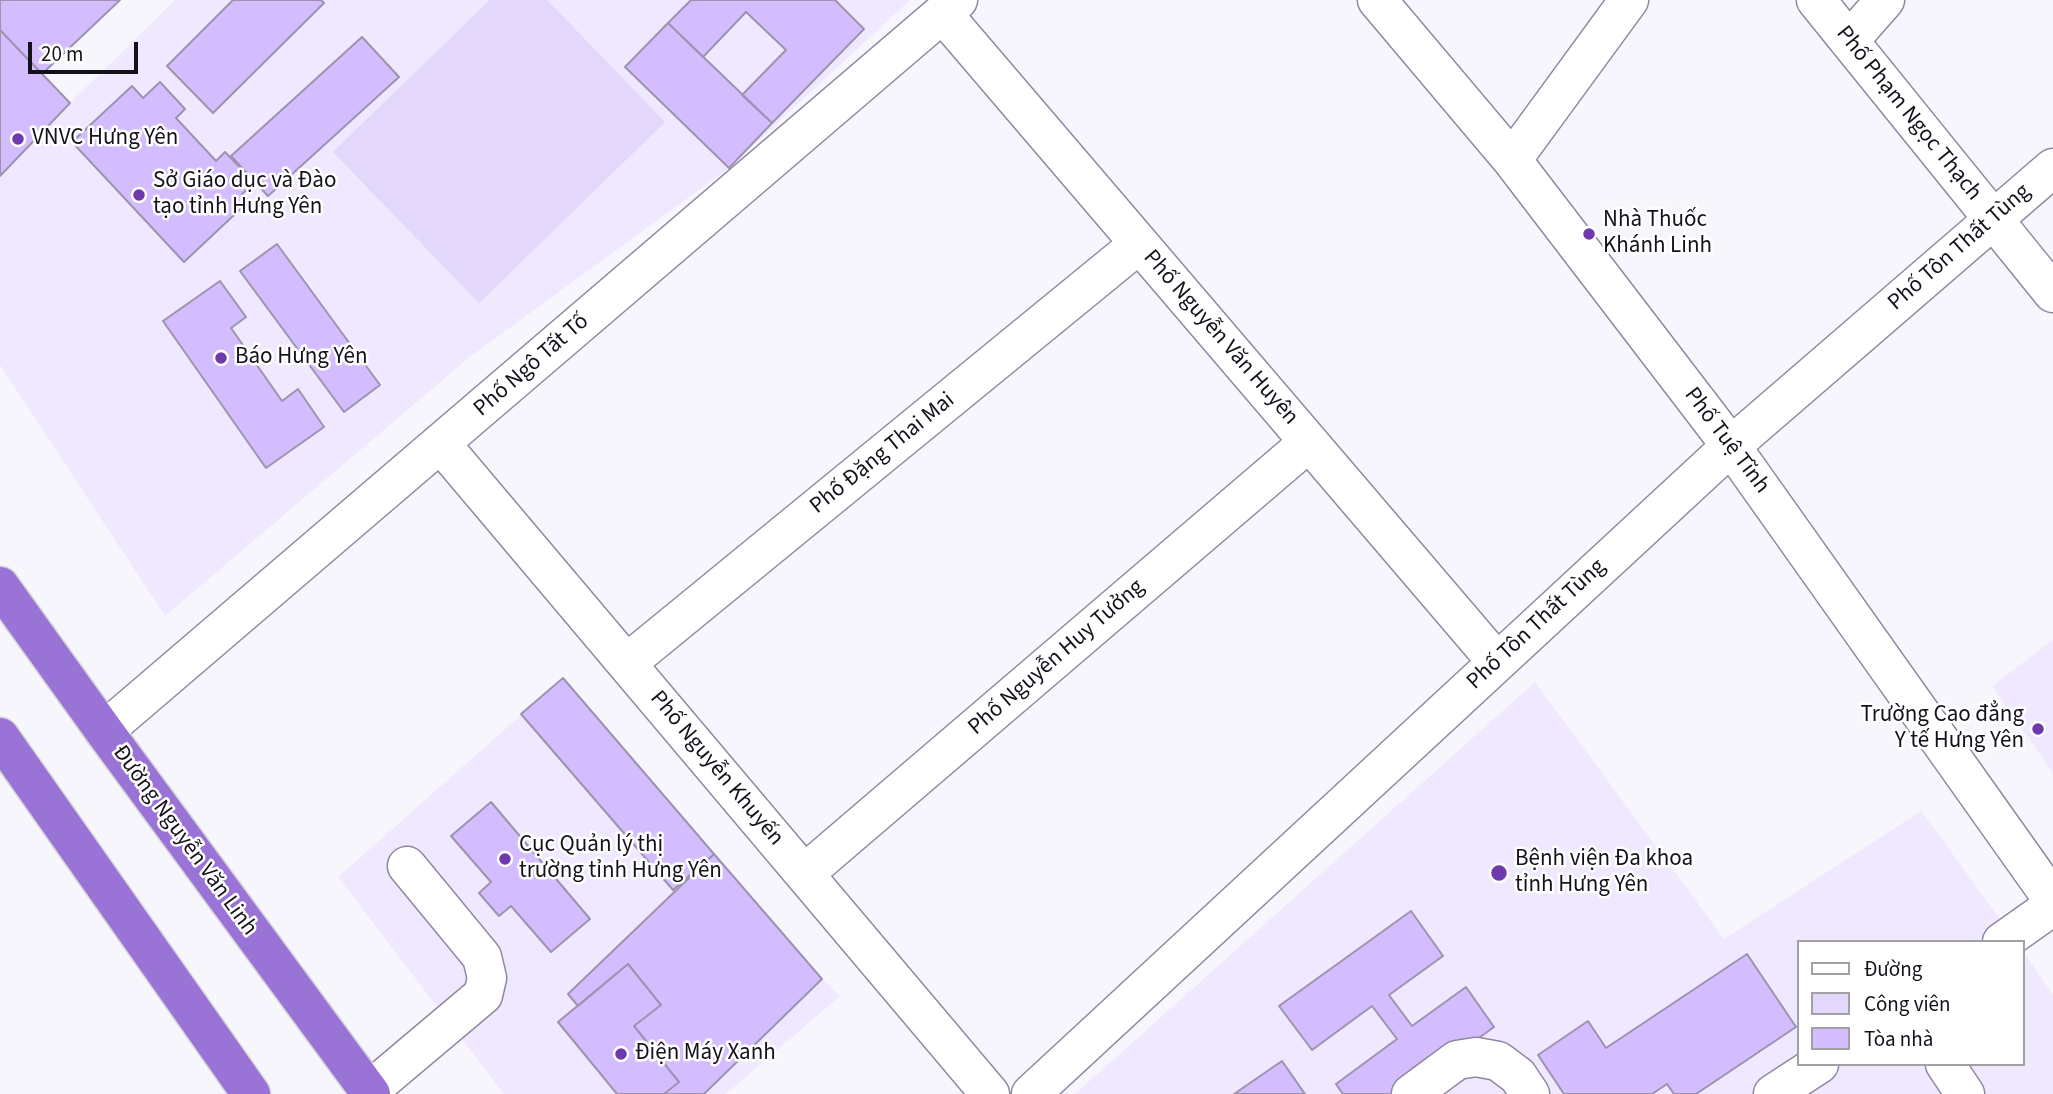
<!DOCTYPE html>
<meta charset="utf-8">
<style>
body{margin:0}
#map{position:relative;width:2053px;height:1094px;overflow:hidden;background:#f8f6fd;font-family:"Source Sans 3",sans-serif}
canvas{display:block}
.legend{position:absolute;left:1797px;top:940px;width:228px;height:126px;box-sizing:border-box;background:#fff;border:2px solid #a1a0a4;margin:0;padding:9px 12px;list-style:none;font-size:21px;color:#15111b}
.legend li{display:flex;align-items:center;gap:14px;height:35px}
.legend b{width:35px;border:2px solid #a1a0a4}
.scale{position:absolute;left:28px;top:42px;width:110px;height:32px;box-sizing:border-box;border:4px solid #15111b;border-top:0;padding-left:9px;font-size:21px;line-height:24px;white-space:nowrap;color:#15111b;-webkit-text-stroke:5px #fff;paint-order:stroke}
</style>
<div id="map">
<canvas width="2053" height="1094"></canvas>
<ul class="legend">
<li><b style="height:9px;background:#fff"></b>Đường</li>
<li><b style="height:19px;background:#e3d7fb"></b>Công viên</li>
<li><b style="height:19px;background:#d4bdff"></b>Tòa nhà</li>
</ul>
<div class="scale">20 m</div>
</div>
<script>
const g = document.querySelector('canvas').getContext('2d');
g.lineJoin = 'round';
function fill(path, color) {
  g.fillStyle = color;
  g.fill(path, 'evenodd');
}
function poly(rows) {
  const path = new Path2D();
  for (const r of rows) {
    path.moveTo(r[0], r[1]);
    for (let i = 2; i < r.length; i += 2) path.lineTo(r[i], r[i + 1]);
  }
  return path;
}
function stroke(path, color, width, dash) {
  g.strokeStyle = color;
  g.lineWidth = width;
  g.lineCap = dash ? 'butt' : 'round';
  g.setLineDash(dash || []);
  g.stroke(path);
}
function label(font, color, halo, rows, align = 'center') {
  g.font = font + ' "Source Sans 3",sans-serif';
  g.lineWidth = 5;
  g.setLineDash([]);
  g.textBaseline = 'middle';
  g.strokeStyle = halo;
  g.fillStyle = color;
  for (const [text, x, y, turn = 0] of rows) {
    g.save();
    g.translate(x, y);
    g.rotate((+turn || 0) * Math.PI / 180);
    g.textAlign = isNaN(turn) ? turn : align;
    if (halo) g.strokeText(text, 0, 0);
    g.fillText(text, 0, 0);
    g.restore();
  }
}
fill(poly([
 [175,0,910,0,729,168,471,356,165,616,0,365,0,176,70,103],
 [2053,640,2053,773,1992,686],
 [563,678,822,979,840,996,726,1094,504,1094,338,877],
 [1535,682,1724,939,1921,811,2017,942,1799,942,1799,1064,2023,1064,2023,951,2053,995,2053,1094,1075,1094]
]), '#efe8fe');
fill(poly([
 [490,0,547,0,665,122,479,303,333,152]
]), '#e3d7fb');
const building = poly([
 [0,0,120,0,42,74,0,30,0,0],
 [233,0,321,0,324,3,213,113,167,66,233,0],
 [691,0,835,0,864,29,772,123,742,95,786,50,746,12,703,57,668,23,691,0],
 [668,23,772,123,729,168,625,67,668,23],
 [0,30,70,103,0,176,0,30],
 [362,37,399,77,268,196,231,156,362,37],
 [160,82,185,109,176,118,216,161,225,152,255,183,242,194,249,201,184,262,72,142,132,86,143,98,160,82],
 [277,244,380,385,344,412,240,271,277,244],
 [220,281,246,317,231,328,282,401,298,389,324,427,266,468,163,321,220,281],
 [563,678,714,854,673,890,521,714,563,678],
 [491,802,590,919,551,952,511,906,499,916,479,893,491,882,451,836,491,802],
 [714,854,822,979,704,1094,664,1094,679,1082,634,1026,661,1005,628,964,578,1006,568,994,714,854],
 [1411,911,1443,956,1389,995,1412,1026,1466,987,1494,1027,1401,1094,1343,1094,1336,1084,1397,1039,1372,1006,1312,1050,1279,1006,1411,911],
 [1747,954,1796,1027,1696,1094,1674,1094,1667,1084,1652,1094,1564,1094,1538,1055,1588,1021,1606,1048,1747,954],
 [628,964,661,1005,634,1026,679,1082,664,1094,617,1094,558,1022,628,964],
 [1282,1061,1305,1094,1234,1094,1282,1061]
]);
fill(building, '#d4bdff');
stroke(building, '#9c93ae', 2);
const minor = poly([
 [1377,0,1512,160,1731,446,2053,900],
 [1816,0,2053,293],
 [943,14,1497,662],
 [1849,41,1885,0],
 [1512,160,1629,0],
 [441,444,990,1094],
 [627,663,1139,244],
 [104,731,958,0],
 [804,874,1309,442],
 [2002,942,2053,906],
 [1945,1064,1965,1094],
 [369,1091,483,995,487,978,482,957,407,866],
 [1031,1094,1731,446,2053,168],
 [1411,1094,1457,1060,1476,1057,1498,1061,1518,1076,1530,1094],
 [1773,1094,1819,1064]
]);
const highway = poly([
 [0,586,104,731,371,1094],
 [0,737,251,1094]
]);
stroke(minor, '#9087a2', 41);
stroke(highway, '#d5d4d6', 41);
stroke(minor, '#fff', 38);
stroke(highway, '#9a73d6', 38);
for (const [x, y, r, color] of [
 [18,139,7,"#6e39af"],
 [139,195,7,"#6e39af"],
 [1589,234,7,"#6e39af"],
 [221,358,7,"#6e39af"],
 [2038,729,7,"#6e39af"],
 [505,859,7,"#6e39af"],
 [1499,873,9,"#6e39af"],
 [621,1054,7,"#6e39af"]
]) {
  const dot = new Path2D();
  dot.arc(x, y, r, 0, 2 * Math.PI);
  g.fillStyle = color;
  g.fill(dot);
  stroke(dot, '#fff', 2.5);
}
label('23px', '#15111b', '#fff', [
 ["Phố Phạm Ngọc Thạch",1908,114,51],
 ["Phố Tôn Thất Tùng",1960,248,-41],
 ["Phố Nguyễn Văn Huyên",1220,338,49],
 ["Phố Ngô Tất Tố",532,366,-41],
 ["Phố Tuệ Tĩnh",1726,441,53],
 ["Phố Đặng Thai Mai",883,454,-39],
 ["Phố Tôn Thất Tùng",1537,625,-43],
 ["Phố Nguyễn Huy Tưởng",1057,658,-41],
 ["Phố Nguyễn Khuyến",716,769,50],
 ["Đường Nguyễn Văn Linh",184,841,54]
]);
label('23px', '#15111b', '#fff', [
 ["VNVC Hưng Yên",32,139],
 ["Sở Giáo dục và Đào",153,182],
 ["tạo tỉnh Hưng Yên",153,208],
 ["Nhà Thuốc",1603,221],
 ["Khánh Linh",1603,247],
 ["Báo Hưng Yên",235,358],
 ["Trường Cao đẳng",2024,716,"right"],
 ["Y tế Hưng Yên",2024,742,"right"],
 ["Cục Quản lý thị",519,846],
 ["trường tỉnh Hưng Yên",519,872],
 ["Bệnh viện Đa khoa",1515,860],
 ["tỉnh Hưng Yên",1515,886],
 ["Điện Máy Xanh",635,1054]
], 'left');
</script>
